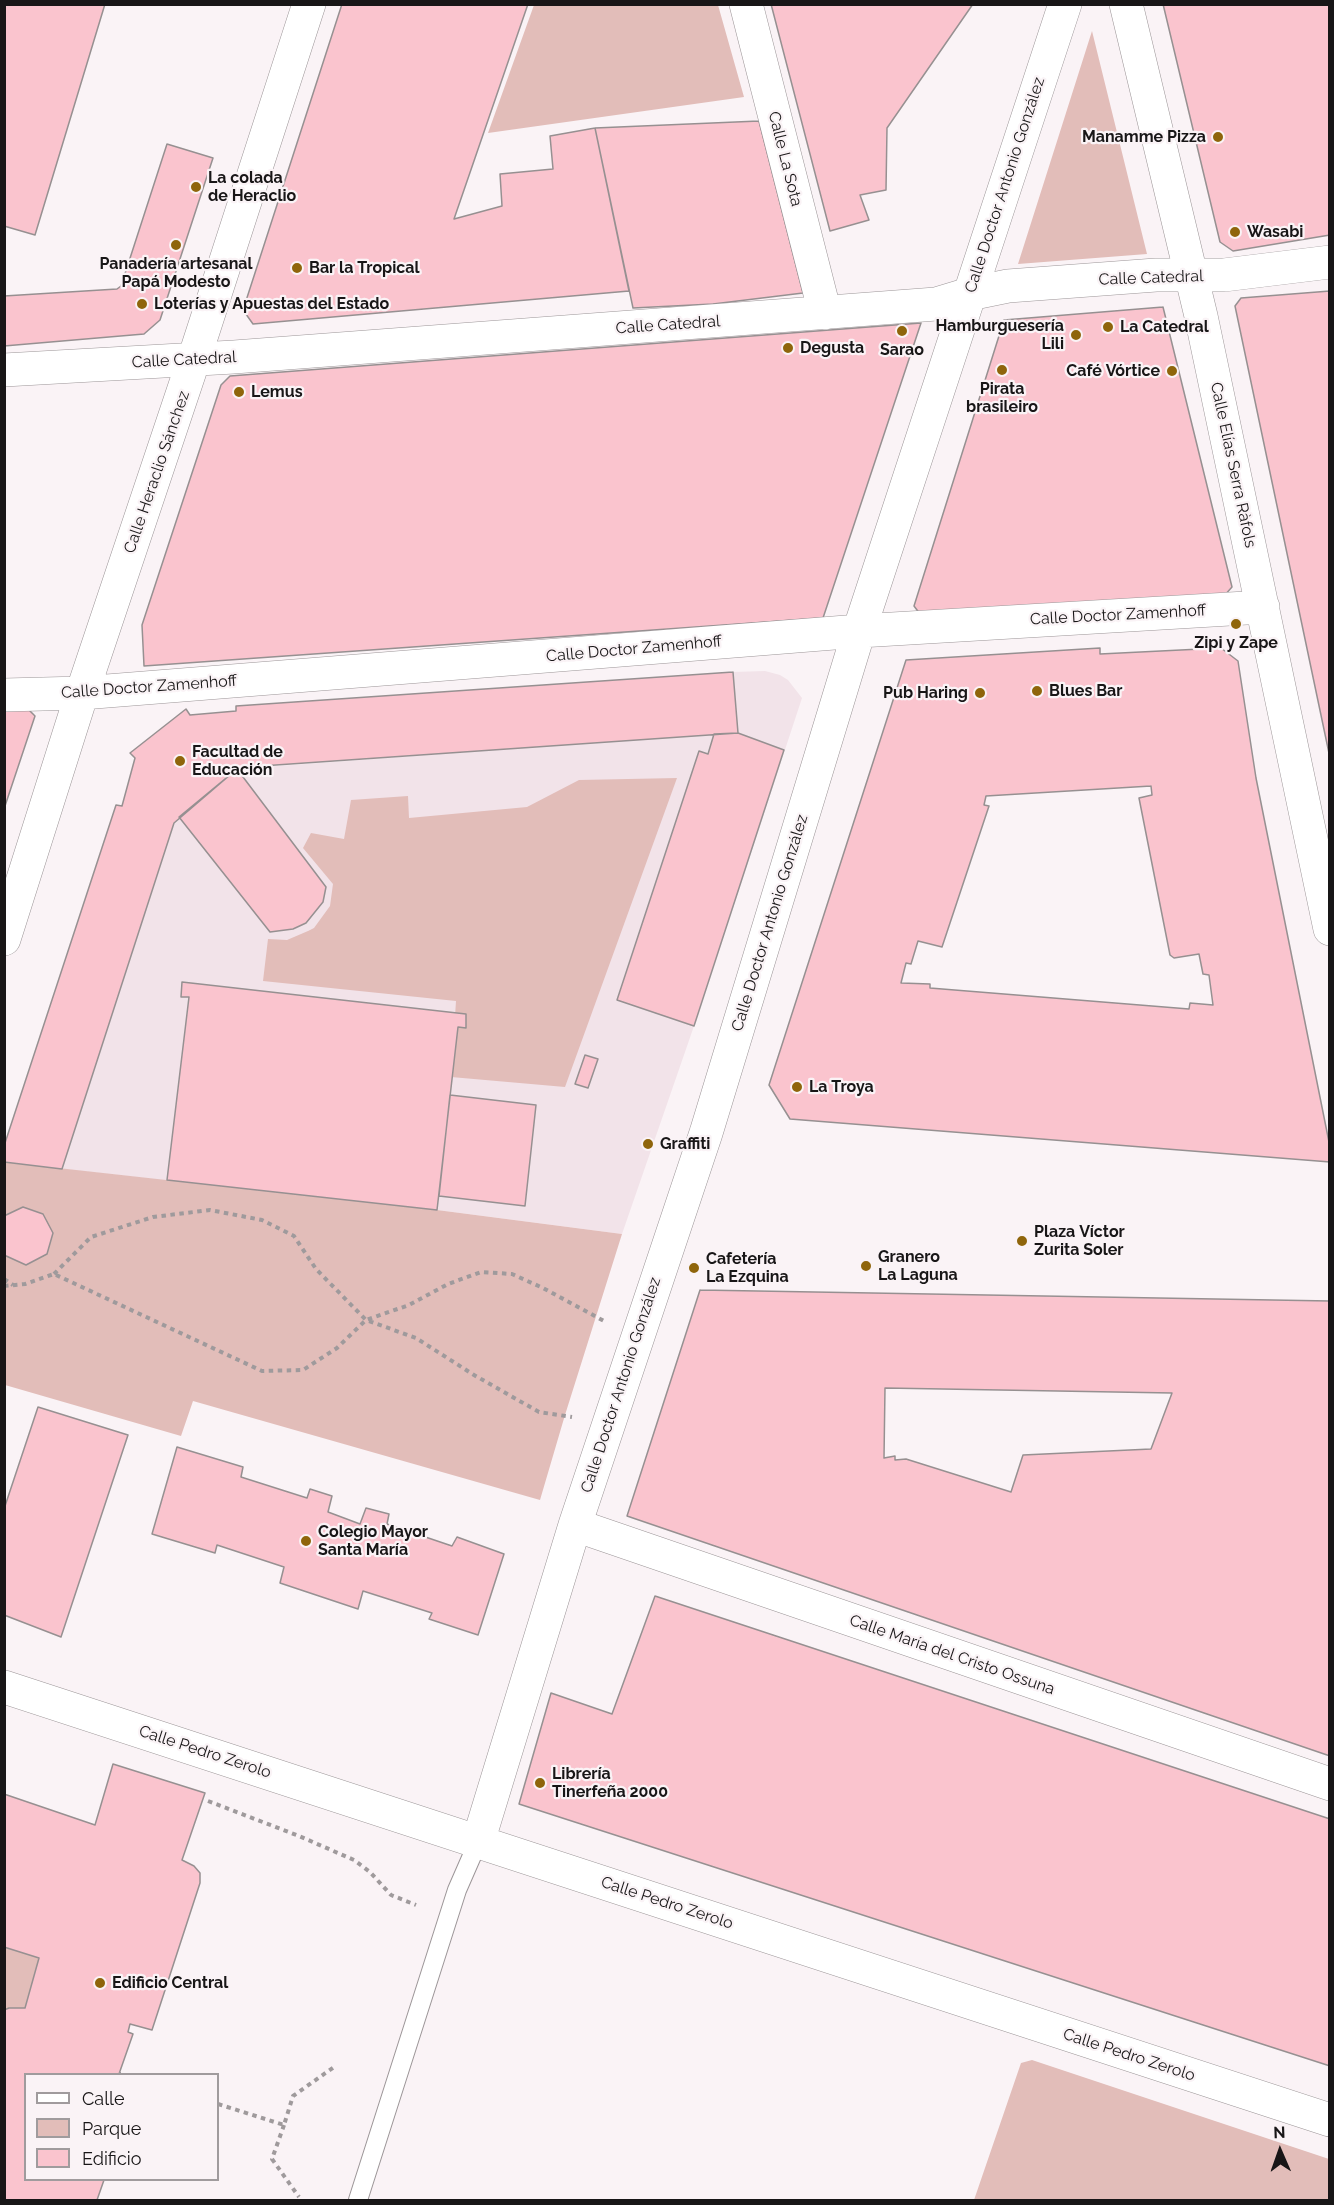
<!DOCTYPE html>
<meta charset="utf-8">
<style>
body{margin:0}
#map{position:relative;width:1334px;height:2205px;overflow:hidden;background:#faf3f6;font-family:Raleway,sans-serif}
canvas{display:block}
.frame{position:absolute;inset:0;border:6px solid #181617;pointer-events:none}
.legend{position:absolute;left:24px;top:2073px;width:195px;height:108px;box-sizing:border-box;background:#faf3f6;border:2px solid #a09b9d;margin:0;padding:8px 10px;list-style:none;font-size:18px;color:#181617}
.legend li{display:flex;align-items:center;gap:12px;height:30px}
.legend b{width:30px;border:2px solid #a09b9d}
.north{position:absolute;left:1250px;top:2121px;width:60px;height:60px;-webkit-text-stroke:4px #faf3f6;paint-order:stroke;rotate:358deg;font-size:16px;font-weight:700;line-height:24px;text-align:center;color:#181617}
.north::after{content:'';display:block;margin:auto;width:21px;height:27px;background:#181617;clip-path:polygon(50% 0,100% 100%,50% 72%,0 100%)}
</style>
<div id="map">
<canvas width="1334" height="2205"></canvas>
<div class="frame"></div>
<ul class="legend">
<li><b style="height:8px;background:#fff"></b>Calle</li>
<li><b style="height:16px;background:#e2bdb9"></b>Parque</li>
<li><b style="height:16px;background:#fac4ce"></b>Edificio</li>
</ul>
<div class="north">N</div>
</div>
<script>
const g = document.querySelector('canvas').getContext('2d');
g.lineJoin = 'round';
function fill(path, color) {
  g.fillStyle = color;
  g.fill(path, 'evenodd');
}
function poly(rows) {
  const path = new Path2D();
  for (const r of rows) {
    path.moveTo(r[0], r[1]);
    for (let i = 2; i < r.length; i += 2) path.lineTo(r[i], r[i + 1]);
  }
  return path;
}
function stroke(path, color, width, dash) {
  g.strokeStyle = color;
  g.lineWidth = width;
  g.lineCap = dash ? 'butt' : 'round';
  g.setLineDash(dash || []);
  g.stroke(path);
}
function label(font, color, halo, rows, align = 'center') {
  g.font = font + ' Raleway,sans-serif';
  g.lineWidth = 4.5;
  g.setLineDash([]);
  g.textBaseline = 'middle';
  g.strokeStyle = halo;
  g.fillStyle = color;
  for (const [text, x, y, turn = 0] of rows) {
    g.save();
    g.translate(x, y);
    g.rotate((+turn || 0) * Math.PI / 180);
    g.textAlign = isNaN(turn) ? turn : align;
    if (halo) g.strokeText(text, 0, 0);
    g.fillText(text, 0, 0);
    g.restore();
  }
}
fill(poly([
 [765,671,780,675,788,680,802,698,694,1026,622,1234,437,1210,62,1169,174,823,237,769,738,732,733,672]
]), '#f2e3e9');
fill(poly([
 [534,5,718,5,744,97,488,133],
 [1092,31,1147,254,1018,264],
 [677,778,565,1087,451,1077,456,1001,263,981,268,939,287,940,308,931,314,928,330,906,333,884,303,848,311,833,344,839,351,800,408,796,409,818,527,807,579,780],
 [4,1162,437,1210,622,1234,565,1415,540,1500,193,1401,181,1436,5,1385],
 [5,1947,39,1958,25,2008,5,2065],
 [1032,2060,1329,2159,1329,2200,974,2200,1021,2063]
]), '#e2bdb9');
const building = poly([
 [4,4,105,4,35,235,4,226,4,4],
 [342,4,528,4,454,219,502,206,500,174,553,169,550,136,595,128,629,291,253,324,243,310,342,4],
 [771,4,973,4,887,128,886,190,860,195,869,220,830,231,771,4],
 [1163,4,1330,4,1330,235,1233,251,1220,242,1163,4],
 [759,121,803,293,713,304,633,308,595,128,759,121],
 [167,144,213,158,160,320,144,334,4,346,4,296,117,289,121,286,167,144],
 [1330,291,1330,758,1235,306,1241,298,1330,291],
 [1163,307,1232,587,1224,596,920,614,914,606,1004,320,1163,307],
 [921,323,823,618,144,666,142,625,221,385,230,376,921,323],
 [1100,648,1100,654,1221,648,1238,661,1256,778,1330,1147,1330,1162,790,1119,769,1085,906,660,1100,648],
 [1151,786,1152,795,1139,798,1170,955,1174,958,1199,954,1203,974,1209,975,1213,1005,1190,1003,1189,1009,930,988,930,984,901,983,906,963,911,964,918,941,942,947,989,806,984,805,986,796,1151,786],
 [733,672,738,733,247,767,237,769,174,823,62,1169,4,1162,4,1146,116,805,122,806,135,758,130,753,186,709,190,715,236,711,236,706,733,672],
 [25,706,35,716,4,809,4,707,25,706],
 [738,733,784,750,694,1026,617,1000,699,751,708,754,714,734,738,733],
 [237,769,326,887,323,902,306,923,293,929,270,932,179,817,237,769],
 [182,982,466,1014,466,1028,458,1027,437,1210,167,1180,189,997,181,997,182,982],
 [585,1055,598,1059,588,1088,575,1084,585,1055],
 [450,1095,536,1105,525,1206,439,1196,450,1095],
 [23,1207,43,1214,53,1233,47,1254,26,1265,4,1255,4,1216,23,1207],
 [700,1290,1330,1301,1330,1756,627,1516,700,1290],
 [885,1388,1172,1393,1151,1449,1023,1455,1011,1492,906,1459,895,1460,895,1456,884,1458,885,1388],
 [38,1407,128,1435,61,1637,4,1615,4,1509,38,1407],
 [177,1447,243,1467,241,1477,307,1498,310,1489,332,1496,328,1512,360,1524,366,1508,389,1514,387,1524,452,1546,457,1537,504,1554,478,1635,429,1619,432,1613,363,1591,358,1609,280,1583,284,1567,217,1545,215,1553,152,1534,177,1447],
 [655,1596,1330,1819,1330,2066,519,1804,551,1693,612,1714,655,1596],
 [113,1764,205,1793,182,1860,194,1866,200,1873,200,1883,152,2030,130,2024,128,2032,133,2034,119,2074,26,2074,26,2180,104,2180,97,2200,4,2200,4,2010,9,2008,25,2008,39,1958,4,1947,4,1794,95,1825,113,1764]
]);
fill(building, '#fac4ce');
stroke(building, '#969091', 1.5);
const lane = poly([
 [358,2200,457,1890,478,1842]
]);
const street = poly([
 [746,4,825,313],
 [1126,4,1201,316,1330,929],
 [4,370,234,357,936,304,969,294,1008,286,1156,275,1224,275,1330,262],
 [4,695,82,693,859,631,1263,607],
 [4,939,82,693,194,359,309,4],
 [575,1525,1330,1784],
 [4,1687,1330,2120],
 [478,1842,575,1525,706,1133,859,631,1065,4]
]);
stroke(lane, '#9c9698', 20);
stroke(street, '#9c9698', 34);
stroke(poly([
 [54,1274,91,1237,153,1217,210,1210,262,1220,294,1236,316,1269,366,1320,416,1338,474,1375,539,1412,572,1417],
 [4,1279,13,1285],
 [4,1286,25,1284,54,1274,262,1371,303,1370,337,1348,366,1320,409,1305,448,1284,481,1272,512,1274,543,1288,604,1321],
 [208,1801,299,1836,354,1860,370,1872,391,1895,416,1905],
 [119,2074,121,2074],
 [218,2104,284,2125,293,2096,334,2067],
 [284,2125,272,2159,299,2197]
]), '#9f9a9c', 4, [4.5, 4.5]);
stroke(lane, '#fff', 18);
stroke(street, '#fff', 33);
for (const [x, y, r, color] of [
 [1218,137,6,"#8f650b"],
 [196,187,6,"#8f650b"],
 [1235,232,6,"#8f650b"],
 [176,245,6,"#8f650b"],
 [297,268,6,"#8f650b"],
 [142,304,6,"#8f650b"],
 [1108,327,6,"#8f650b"],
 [902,331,6,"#8f650b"],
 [1076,335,6,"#8f650b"],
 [788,348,6,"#8f650b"],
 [1002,370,6,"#8f650b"],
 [1172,371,6,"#8f650b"],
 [239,392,6,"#8f650b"],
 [1236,624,6,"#8f650b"],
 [1037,691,6,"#8f650b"],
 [980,693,6,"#8f650b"],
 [180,761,6,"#8f650b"],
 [797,1087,6,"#8f650b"],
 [648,1144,6,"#8f650b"],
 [1022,1241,6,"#8f650b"],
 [866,1266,6,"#8f650b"],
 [694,1268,6,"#8f650b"],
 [306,1541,6,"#8f650b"],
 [540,1783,6,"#8f650b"],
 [100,1983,6,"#8f650b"]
]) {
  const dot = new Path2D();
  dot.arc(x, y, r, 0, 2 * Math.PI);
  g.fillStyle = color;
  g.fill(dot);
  stroke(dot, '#faf3f6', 2);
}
label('bold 16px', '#181617', '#faf3f6', [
 ["Manamme Pizza",1206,137,"right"],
 ["La colada",208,178],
 ["de Heraclio",208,196],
 ["Wasabi",1247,232],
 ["Panadería artesanal",176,264,"center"],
 ["Papá Modesto",176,282,"center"],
 ["Bar la Tropical",309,268],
 ["Loterías y Apuestas del Estado",154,304],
 ["Hamburguesería",1064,326,"right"],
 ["Lili",1064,344,"right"],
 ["La Catedral",1120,327],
 ["Degusta",800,348],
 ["Sarao",902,350,"center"],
 ["Café Vórtice",1160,371,"right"],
 ["Pirata",1002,389,"center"],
 ["brasileiro",1002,407,"center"],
 ["Lemus",251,392],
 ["Zipi y Zape",1236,643,"center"],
 ["Blues Bar",1049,691],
 ["Pub Haring",968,693,"right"],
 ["Facultad de",192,752],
 ["Educación",192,770],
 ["La Troya",809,1087],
 ["Graffiti",660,1144],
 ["Plaza Víctor",1034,1232],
 ["Zurita Soler",1034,1250],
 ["Granero",878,1257],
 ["La Laguna",878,1275],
 ["Cafetería",706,1259],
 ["La Ezquina",706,1277],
 ["Colegio Mayor",318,1532],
 ["Santa María",318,1550],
 ["Librería",552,1774],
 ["Tinerfeña 2000",552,1792],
 ["Edificio Central",112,1983]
], 'left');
label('16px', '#181617', '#faf3f6', [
 ["Calle La Sota",785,159,76],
 ["Calle Doctor Antonio González",1005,185,-72],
 ["Calle Catedral",1151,278,-2],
 ["Calle Catedral",668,325,-4],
 ["Calle Catedral",184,360,-3],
 ["Calle Elías Serra Ràfols",1233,465,78],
 ["Calle Heraclio Sánchez",157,472,-71],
 ["Calle Doctor Zamenhoff",1118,615,-3],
 ["Calle Doctor Zamenhoff",634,649,-5],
 ["Calle Doctor Zamenhoff",149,687,-4],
 ["Calle Doctor Antonio González",770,923,-73],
 ["Calle Doctor Antonio González",621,1385,-72],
 ["Calle María del Cristo Ossuna",952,1655,19],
 ["Calle Pedro Zerolo",205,1752,18],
 ["Calle Pedro Zerolo",667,1903,18],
 ["Calle Pedro Zerolo",1129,2055,18]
]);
</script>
